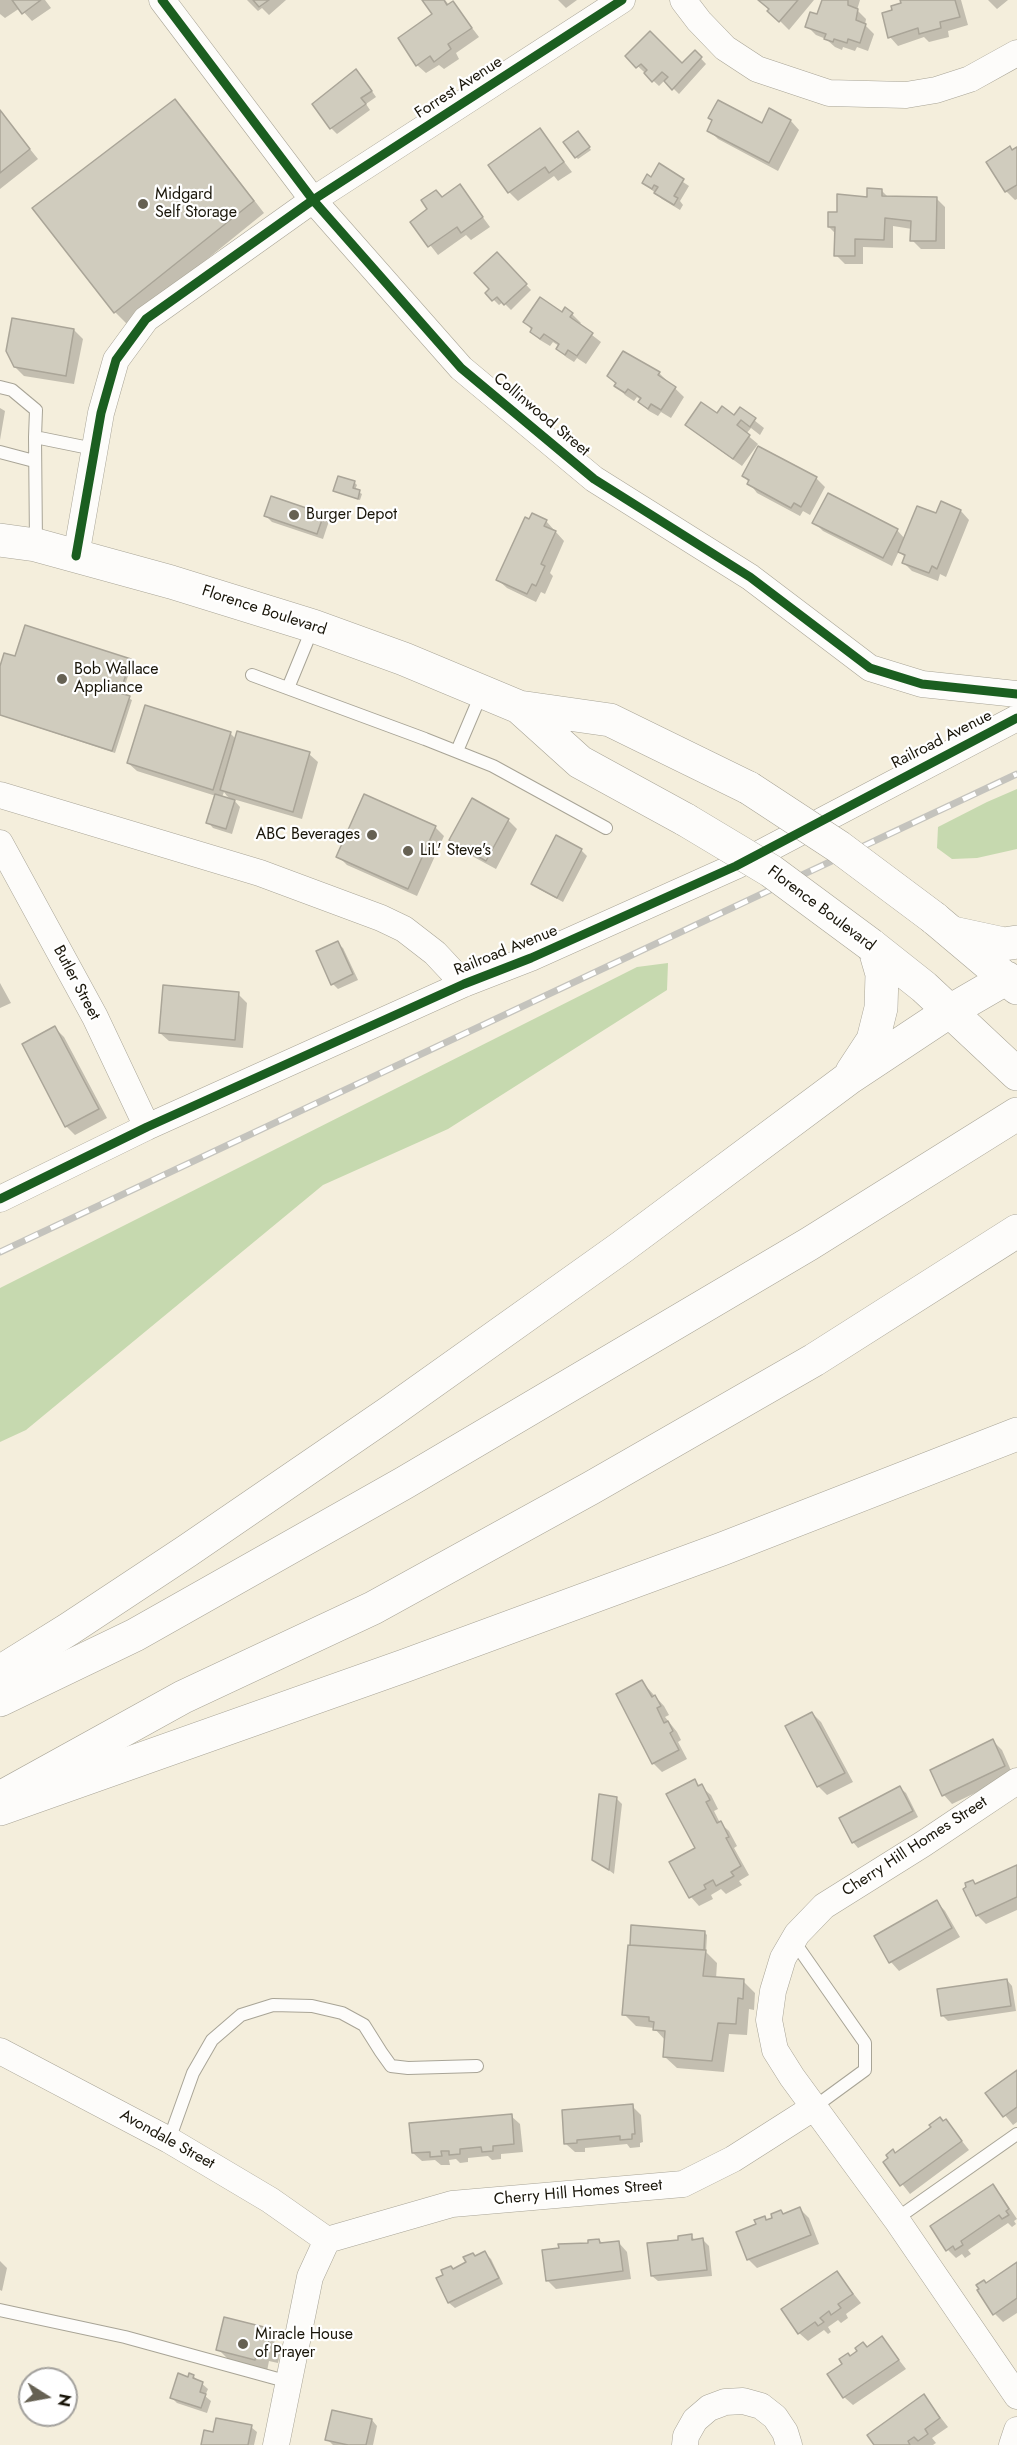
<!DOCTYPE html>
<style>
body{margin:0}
#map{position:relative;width:1017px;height:2445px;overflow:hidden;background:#f4eedc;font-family:Jost,sans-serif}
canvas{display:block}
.north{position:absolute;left:18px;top:2367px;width:60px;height:60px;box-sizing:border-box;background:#fff;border:2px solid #a3a19d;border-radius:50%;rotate:101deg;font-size:16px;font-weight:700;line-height:24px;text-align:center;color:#191509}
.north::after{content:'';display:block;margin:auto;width:21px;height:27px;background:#666153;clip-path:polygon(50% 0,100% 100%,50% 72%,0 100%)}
</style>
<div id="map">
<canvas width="1017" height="2445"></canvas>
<div class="north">N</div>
</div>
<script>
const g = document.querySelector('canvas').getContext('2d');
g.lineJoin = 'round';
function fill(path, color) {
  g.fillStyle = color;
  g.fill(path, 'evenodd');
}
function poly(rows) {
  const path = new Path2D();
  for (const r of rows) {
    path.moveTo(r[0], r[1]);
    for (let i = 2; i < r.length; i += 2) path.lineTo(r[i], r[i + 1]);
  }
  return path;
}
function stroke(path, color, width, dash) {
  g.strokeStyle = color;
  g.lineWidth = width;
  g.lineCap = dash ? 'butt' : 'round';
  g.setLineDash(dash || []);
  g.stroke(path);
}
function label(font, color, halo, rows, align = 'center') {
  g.font = font + ' Jost,sans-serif';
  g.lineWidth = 4.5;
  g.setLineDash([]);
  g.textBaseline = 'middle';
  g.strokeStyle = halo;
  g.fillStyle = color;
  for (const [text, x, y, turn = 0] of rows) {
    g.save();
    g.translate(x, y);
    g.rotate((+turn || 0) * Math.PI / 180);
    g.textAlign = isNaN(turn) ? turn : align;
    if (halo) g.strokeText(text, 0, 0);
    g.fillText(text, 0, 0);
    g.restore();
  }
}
fill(poly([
 [1017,789,1017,849,977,858,952,859,937,848,938,827,987,802],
 [668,963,667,990,448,1129,323,1185,26,1430,0,1442,0,1288,637,967]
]), '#c6d9af');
fill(poly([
 [0,0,45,0,51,8,32,21,20,8,5,18,0,14],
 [247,0,286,0,269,15,262,8,258,11],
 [424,0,445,0,449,5,453,3,479,37,456,53,459,59,444,69,439,65,426,73,417,65,434,15],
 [558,0,577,0,566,8],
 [759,0,814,0,789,30],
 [824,0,860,0,857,10,866,19,865,25,874,34,868,51,857,47,855,51,843,47,842,50,835,47,826,39,816,35,807,26,818,16],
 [902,0,961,0,968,25,948,31,949,37,929,42,924,37,898,46,890,37,894,11,903,5],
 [988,0,1008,0,997,9],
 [695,52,706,64,679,94,665,80,659,86,627,56,682,65],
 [362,77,376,97,366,104,370,110,337,134,331,128],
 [175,101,187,113,264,213,127,324,115,312],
 [770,110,791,121,799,130,778,171,718,139,709,130,762,125],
 [0,112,38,159,0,189],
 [540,130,572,172,558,181,554,176,518,201,509,192],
 [580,135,591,150,578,159,576,157],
 [1017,148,1017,199,1015,200,1006,191,988,162],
 [659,166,689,186,680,201,683,205,680,210,662,199,644,183,651,179],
 [460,186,490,227,471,240,466,235,438,255,412,222],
 [881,190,889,198,936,198,945,207,945,249,921,249,912,240,912,229,893,226,893,248,863,247,863,264,845,264,836,255,836,234,829,227,839,213],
 [497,254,531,290,511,310,503,302,499,305,487,293,491,289],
 [562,314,572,314,581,323,579,325,601,342,586,364,577,358,574,362,566,357,558,348,559,346,553,342,550,346,540,340,525,322],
 [74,330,83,339,74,384,24,376,15,367],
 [659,373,684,397,671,418,661,412,658,416,649,411,640,402,641,400,637,397,634,401,625,395,609,376],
 [0,408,5,411,0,440],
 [740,409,764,428,760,435,751,428,746,434,758,444,742,466,696,433,687,425,718,416,735,417],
 [744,476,816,478,825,487,810,515,803,511,800,516,757,493],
 [354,482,357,485,355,490,362,494,360,500,334,491],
 [961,511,969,520,946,577,940,574,938,581,912,571,903,562,905,557,899,551,892,566,823,531,814,522,897,530,905,539,937,515],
 [323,515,329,521,323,539,272,522,266,516],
 [546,521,564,541,550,573,553,576,545,594,541,592,536,602,507,588,498,580],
 [16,658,130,661,132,663,122,695,132,700,115,753,0,715,0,671],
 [146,707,231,734,236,739,309,754,318,762,302,819,233,799,240,807,232,834,213,828,208,822,216,796,137,771,128,763],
 [224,792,227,796,232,800,222,797],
 [508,820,517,829,496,869,459,849,451,840],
 [435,827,444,836,417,896,347,865,338,856],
 [581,850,587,856,563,902,539,889,533,884],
 [337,943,343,948,358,980,338,989,333,984],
 [0,983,11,1003,0,1008],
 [238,994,247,1003,243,1048,169,1041,160,1033],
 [55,1028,64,1037,107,1118,75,1135,66,1126,24,1045],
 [642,1682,664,1706,669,1715,665,1717,677,1732,681,1740,678,1742,687,1759,662,1772,653,1763],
 [812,1713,821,1722,853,1782,827,1795,819,1787,787,1726],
 [993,1741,1002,1750,1013,1775,952,1804,944,1795],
 [694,1781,711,1795,718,1809,714,1811,720,1823,729,1831,737,1846,734,1848,749,1875,739,1881,742,1885,726,1894,721,1889,711,1895,713,1899,699,1906,691,1897,671,1862,697,1848],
 [900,1788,906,1793,918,1817,858,1848,853,1842],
 [616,1798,622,1804,614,1874,594,1859],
 [1017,1867,1017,1910,986,1924,977,1915,973,1881,977,1885],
 [937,1902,945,1911,960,1937,899,1971,891,1962],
 [633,1927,705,1933,707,1935,706,1952,717,1963,716,1979,743,1981,755,1993,754,2010,749,2009,747,2035,729,2034,724,2072,677,2068,665,2057,666,2041,654,2028,636,2026,624,2014],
 [1007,1980,1012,1986,1016,2011,948,2021,942,2015],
 [1017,2072,1017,2122,1013,2125,987,2093],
 [632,2106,641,2115,643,2142,640,2143,640,2147,630,2148,627,2144,585,2148,585,2152,575,2152,566,2144],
 [511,2116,520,2124,523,2152,501,2154,501,2159,492,2160,488,2156,468,2158,468,2162,460,2163,456,2159,449,2160,450,2165,441,2165,435,2160,422,2161,413,2153],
 [946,2121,969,2150,910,2194,885,2162],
 [992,2186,1001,2195,1017,2219,1014,2221,1016,2224,1012,2227,1008,2223,968,2250,971,2254,965,2258,962,2254,956,2258,948,2250],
 [800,2209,809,2218,819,2244,757,2268,748,2259,758,2225,765,2218,767,2221,774,2218,781,2212,784,2215],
 [691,2236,696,2241,703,2240,709,2246,712,2276,658,2281,652,2276,680,2241],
 [599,2240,603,2244,619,2243,627,2252,631,2279,556,2289,547,2280],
 [485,2253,491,2259,503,2284,455,2308,449,2303,438,2279],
 [0,2261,7,2268,2,2291,0,2290],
 [1017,2263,1017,2313,1003,2322,995,2314],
 [837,2273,861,2303,846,2314,848,2318,841,2323,838,2320,828,2327,831,2332,828,2334,824,2330,808,2341,799,2333],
 [263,2328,275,2340,274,2344,281,2350,278,2363,269,2361,267,2371,230,2361,218,2349],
 [882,2338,906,2369,853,2405,844,2397,851,2358],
 [193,2376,208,2389,205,2396,211,2401,207,2413,177,2403,171,2397],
 [924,2396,948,2427,932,2438,936,2443,933,2445,876,2445],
 [372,2420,377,2426,373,2445,333,2445,327,2439],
 [251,2427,257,2432,254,2445,203,2445]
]), '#0003');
const building = poly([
 [12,0,41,0,22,14,12,0],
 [253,0,269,0,259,7,253,0],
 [422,0,444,0,447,5,453,1,472,28,448,44,451,49,434,62,430,56,416,66,398,38,432,14,422,0],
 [758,0,798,0,779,22,767,11,769,9,758,0],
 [822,0,848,0,848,5,858,9,856,20,866,24,860,43,848,39,847,43,834,39,833,42,824,39,826,34,805,27,810,12,817,14,822,0],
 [900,0,955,0,960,17,940,22,941,28,919,34,918,28,888,38,882,13,892,10,891,6,901,3,900,0],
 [650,31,682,63,695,50,702,57,672,90,664,81,668,77,662,72,652,82,644,73,647,70,641,64,636,68,625,56,650,31],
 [356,69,372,91,361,98,366,104,330,129,312,104,356,69],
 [175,99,254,201,114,313,32,208,175,99],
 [718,100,762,123,769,108,791,120,769,163,707,131,712,120,708,118,718,100],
 [0,110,30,149,0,173,0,110],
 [540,128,564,162,549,173,545,167,508,193,488,165,540,128],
 [578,131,590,147,575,158,563,142,578,131],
 [1010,146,1012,150,1017,147,1017,185,1005,192,986,162,1010,146],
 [659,163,684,179,674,196,678,198,674,205,654,193,658,187,654,185,652,189,642,183,647,174,651,177,659,163],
 [460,184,483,217,461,233,457,227,428,247,410,222,427,209,421,200,436,190,442,197,460,184],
 [867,188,882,189,882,196,937,197,936,241,910,241,911,221,885,218,884,240,855,239,855,256,834,256,835,227,828,227,828,212,837,212,837,194,867,197,867,188],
 [497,252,527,284,504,305,497,297,492,301,485,293,489,289,474,273,497,252],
 [540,297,562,312,565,307,573,313,570,317,593,333,577,356,568,350,565,355,556,349,559,344,544,334,540,339,530,332,532,328,523,322,540,297],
 [12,318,74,329,66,376,14,367,6,351,12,318],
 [623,351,660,372,658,375,676,387,661,410,651,404,648,409,638,402,641,398,628,389,625,393,614,386,616,383,607,376,623,351],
 [701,402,717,413,722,406,734,415,740,407,756,418,750,427,741,420,737,425,750,435,733,459,685,425,701,402],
 [758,446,817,477,801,507,794,503,791,508,747,484,749,480,742,476,758,446],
 [338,476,355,481,353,488,360,490,358,499,333,491,338,476],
 [828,493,898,529,883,558,812,523,828,493],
 [271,496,324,514,317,534,264,516,271,496],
 [941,501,961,510,937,569,932,566,929,573,902,563,905,555,898,552,917,506,936,513,941,501],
 [532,513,547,520,544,526,556,531,541,564,545,566,536,586,532,584,527,594,496,580,525,517,529,519,532,513],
 [25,625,131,659,120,693,130,696,112,751,0,715,0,666,4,653,15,656,25,625],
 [145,705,231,732,213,790,127,763,145,705],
 [237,731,310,752,293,812,220,790,237,731],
 [215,794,235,800,226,829,206,823,215,794],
 [364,794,436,826,408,889,336,857,364,794],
 [472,798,509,819,486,861,449,840,472,798],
 [556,835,582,849,557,898,531,884,556,835],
 [338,941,353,974,331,985,316,951,338,941],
 [163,985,239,992,235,1040,159,1033,163,985],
 [55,1026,99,1109,65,1127,22,1044,55,1026],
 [642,1680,652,1697,655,1695,661,1706,657,1708,664,1723,668,1721,673,1731,670,1733,679,1750,652,1764,616,1694,642,1680],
 [812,1712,845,1773,817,1787,785,1726,812,1712],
 [993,1739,1005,1766,942,1796,930,1770,993,1739],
 [695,1779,698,1786,702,1784,710,1800,706,1802,717,1823,721,1821,729,1837,726,1838,741,1866,731,1872,734,1876,716,1886,713,1880,704,1885,706,1889,689,1898,669,1862,695,1848,666,1794,695,1779],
 [900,1786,913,1811,852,1843,839,1818,900,1786],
 [599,1794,617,1797,609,1870,592,1860,599,1794],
 [1017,1865,1017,1897,976,1916,963,1889,966,1887,965,1883,973,1880,975,1884,1017,1865],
 [937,1900,952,1928,889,1963,874,1936,937,1900],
 [631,1925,705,1931,704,1950,630,1945,631,1925],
 [628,1945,706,1950,703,1976,744,1979,743,1999,738,1998,736,2024,718,2023,712,2061,663,2057,665,2031,653,2030,654,2022,649,2021,649,2017,622,2015,628,1945],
 [1007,1979,1011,2006,941,2016,937,1989,1007,1979],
 [1017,2070,1017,2107,1003,2117,985,2093,1017,2070],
 [633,2104,635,2134,632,2134,632,2139,620,2140,620,2136,577,2140,577,2143,564,2144,562,2110,633,2104],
 [512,2114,514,2144,493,2146,493,2151,482,2152,481,2147,460,2149,460,2154,449,2155,449,2151,441,2151,442,2156,430,2157,430,2152,412,2153,409,2123,512,2114],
 [940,2117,943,2121,946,2119,962,2141,900,2186,883,2162,888,2158,886,2155,893,2149,895,2153,931,2127,929,2125,940,2117],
 [993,2184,1009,2209,1006,2211,1009,2215,1002,2219,999,2215,961,2241,963,2245,955,2250,953,2246,946,2251,930,2226,993,2184],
 [800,2207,811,2235,747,2260,736,2232,756,2224,754,2220,765,2216,766,2220,772,2218,771,2214,781,2210,783,2214,800,2207],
 [692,2234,692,2240,703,2238,707,2270,651,2276,647,2243,678,2240,678,2236,692,2234],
 [599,2239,600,2243,619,2241,623,2271,546,2281,542,2250,559,2248,558,2244,588,2243,588,2240,599,2239],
 [485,2251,499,2278,448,2303,436,2278,443,2275,441,2270,451,2266,453,2269,466,2262,463,2257,473,2253,475,2256,485,2251],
 [1017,2262,1017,2298,993,2315,977,2290,979,2289,976,2285,984,2280,986,2283,1017,2262],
 [837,2271,853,2294,838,2304,841,2308,831,2315,829,2311,820,2318,824,2322,818,2326,815,2322,798,2334,781,2309,837,2271],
 [224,2317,264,2327,262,2335,270,2337,266,2352,257,2350,255,2360,216,2350,224,2317],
 [882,2336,899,2360,843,2398,827,2374,842,2364,839,2359,848,2353,850,2356,857,2351,855,2348,863,2342,867,2347,882,2336],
 [178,2373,188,2377,189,2373,194,2375,193,2378,203,2382,200,2392,206,2394,201,2408,170,2398,178,2373],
 [924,2394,940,2418,925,2429,928,2434,918,2441,914,2437,908,2441,910,2445,874,2445,867,2435,924,2394],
 [332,2410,372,2419,366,2445,348,2445,325,2440,332,2410],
 [216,2418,252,2425,248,2445,201,2445,204,2430,213,2432,216,2418]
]);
fill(building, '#d0ccbe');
stroke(building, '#aaa598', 1.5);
const lane = poly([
 [0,387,12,390,36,410,35,437],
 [0,452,34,461],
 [36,544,35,437,94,449],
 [252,675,425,739,493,766,606,828],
 [288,688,313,627],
 [457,751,482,692],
 [793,1940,865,2043,865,2070,813,2108],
 [169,2140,193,2073,212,2040,241,2015,273,2005,312,2006,342,2013,364,2025,381,2052,391,2066,408,2068,477,2066],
 [896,2219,1017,2134],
 [0,2310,125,2337,289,2382]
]);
const street = poly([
 [162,0,313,200,461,368,594,479,750,577,870,668,922,684,1017,694],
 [683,0,699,21,725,48,757,69,829,93,906,95,936,90,970,79,1017,53],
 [76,556,101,413,116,360,146,319,313,200,622,0],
 [0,795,260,873,381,918,404,929,435,953,464,984],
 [0,843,95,1017,147,1127],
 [0,1199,147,1127,464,984,531,958,736,866,1017,718],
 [1017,1781,923,1844,824,1906,797,1934,783,1958,773,1991,769,2020,775,2050,792,2077,896,2219,1017,2396],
 [0,2051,169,2140,270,2200,327,2240],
 [327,2240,452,2204,683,2184,733,2159,813,2108],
 [276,2445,310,2277,327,2240],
 [685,2445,686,2436,695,2420,709,2408,725,2402,743,2401,761,2406,775,2417,785,2432,789,2445],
 [1012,2445,1017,2430]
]);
const primary = poly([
 [953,933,1004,944,1017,942],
 [0,1700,135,1635,404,1483,809,1244,1017,1114],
 [0,1798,183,1697,373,1608,591,1488,814,1360,1017,1231]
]);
const highway = poly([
 [0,540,36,545,171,582,313,626,404,659,519,707,610,720,749,788],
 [519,707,580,762,686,820],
 [934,918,1017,988],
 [871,945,924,987,1017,1074],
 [852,1072,873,1040,881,1008,882,974,875,950],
 [0,1672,69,1629,187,1551,390,1412,622,1247,849,1078,950,1011,1007,978],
 [0,1809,404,1666,722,1549,1017,1434]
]);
stroke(lane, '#a8a496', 14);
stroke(street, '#a8a496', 27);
stroke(primary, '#a8a496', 34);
stroke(highway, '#a8a496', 34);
stroke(lane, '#fdfcfa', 12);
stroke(street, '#fdfcfa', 26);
stroke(primary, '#fdfcfa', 33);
stroke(highway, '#fdfcfa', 33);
const rail = poly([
 [0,1252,1017,774]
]);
stroke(rail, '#c4c3bd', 7);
stroke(rail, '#fff', 4.5, [14]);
const highwayBridge = poly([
 [749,788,839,847,934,918],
 [686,820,771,871,871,945]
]);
stroke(highwayBridge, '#a8a496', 34, []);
stroke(highwayBridge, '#fdfcfa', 33);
stroke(poly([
 [162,0,313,200,461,368,594,479,750,577,870,668,922,684,1017,694],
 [76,556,101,413,116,360,146,319,313,200,622,0],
 [0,1199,147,1127,464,984,531,958,736,866,1017,718]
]), '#1b5e20', 9);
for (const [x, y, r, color] of [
 [143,204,6,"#666153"],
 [294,515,6,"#666153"],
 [62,679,6,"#666153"],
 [372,835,6,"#666153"],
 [408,851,6,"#666153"],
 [243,2344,6,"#666153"]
]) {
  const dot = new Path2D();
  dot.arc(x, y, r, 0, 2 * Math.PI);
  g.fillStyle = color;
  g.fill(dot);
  stroke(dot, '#fff', 2);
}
label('16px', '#191509', '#fff', [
 ["Forrest Avenue",459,88,-33],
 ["Collinwood Street",541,415,40],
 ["Florence Boulevard",264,611,18],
 ["Railroad Avenue",942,740,-27],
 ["Florence Boulevard",821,909,37],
 ["Railroad Avenue",506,951,-22],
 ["Butler Street",76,983,62],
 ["Cherry Hill Homes Street",915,1847,-33],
 ["Avondale Street",167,2140,29],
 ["Cherry Hill Homes Street",578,2193,-5]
]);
label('16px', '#191509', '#fff', [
 ["Midgard",155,195],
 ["Self Storage",155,213],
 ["Burger Depot",306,515],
 ["Bob Wallace",74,670],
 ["Appliance",74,688],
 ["ABC Beverages",360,835,"right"],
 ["LiL' Steve's",420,851],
 ["Miracle House",255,2335],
 ["of Prayer",255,2353]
], 'left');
</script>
